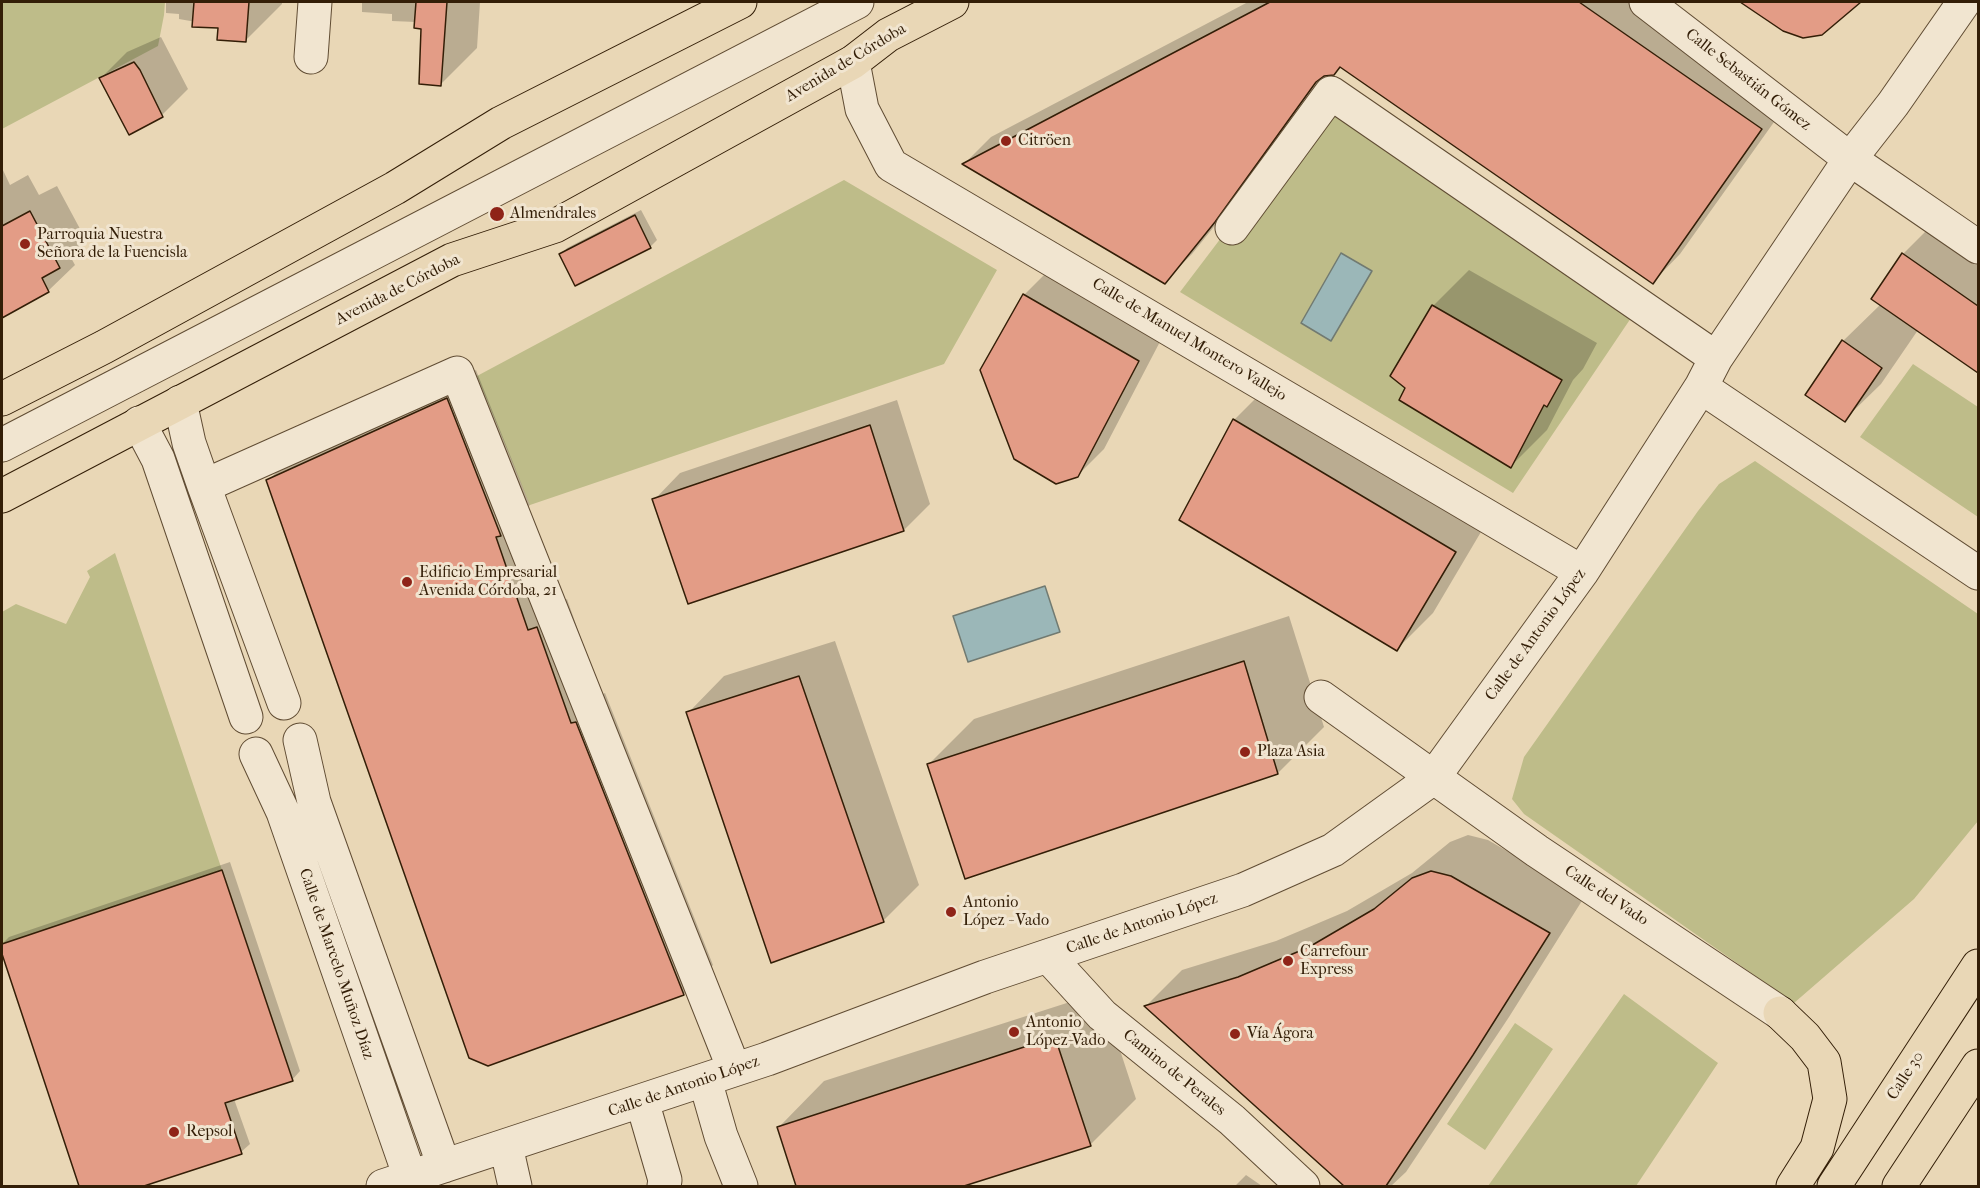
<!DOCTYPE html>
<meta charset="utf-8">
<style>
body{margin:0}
#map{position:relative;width:1980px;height:1188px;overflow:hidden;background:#e9d7b6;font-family:"IM FELL French Canon",serif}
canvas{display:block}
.frame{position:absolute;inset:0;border:3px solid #331e07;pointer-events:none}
</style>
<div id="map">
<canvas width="1980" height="1188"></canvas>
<div class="frame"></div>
</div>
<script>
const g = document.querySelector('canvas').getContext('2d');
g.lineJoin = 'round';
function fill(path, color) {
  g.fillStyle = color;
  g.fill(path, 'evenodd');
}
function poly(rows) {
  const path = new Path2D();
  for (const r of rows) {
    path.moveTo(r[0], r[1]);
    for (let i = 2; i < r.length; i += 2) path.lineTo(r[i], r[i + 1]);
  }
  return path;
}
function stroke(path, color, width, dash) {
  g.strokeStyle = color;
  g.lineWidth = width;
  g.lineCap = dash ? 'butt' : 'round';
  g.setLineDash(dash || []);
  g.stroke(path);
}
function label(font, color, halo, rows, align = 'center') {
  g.font = font + ' "IM FELL French Canon",serif';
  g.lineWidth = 6;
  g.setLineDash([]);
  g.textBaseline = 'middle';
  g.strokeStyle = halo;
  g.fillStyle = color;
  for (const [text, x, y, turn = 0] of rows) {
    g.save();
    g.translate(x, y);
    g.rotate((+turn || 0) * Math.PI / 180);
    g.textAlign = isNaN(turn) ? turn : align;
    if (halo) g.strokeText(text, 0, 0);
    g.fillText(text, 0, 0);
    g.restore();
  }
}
fill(poly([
 [2,2,165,2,164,15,158,46,2,129],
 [1331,93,1633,315,1513,493,1180,292],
 [844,180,997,270,944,364,530,505,477,376],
 [1913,364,1978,407,1978,517,1860,437],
 [1755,461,1978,614,1978,821,1914,899,1794,1003,1524,814,1512,799,1524,757,1698,511,1719,484],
 [115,553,222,870,2,944,2,612,16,604,66,624,90,577,87,571],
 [1624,994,1718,1063,1636,1186,1488,1186],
 [1515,1023,1553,1049,1485,1150,1447,1124]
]), '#bebc89');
const water = poly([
 [1341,253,1372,271,1331,341,1301,323,1341,253],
 [1045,586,1060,632,968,662,953,616,1045,586]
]);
fill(water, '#9bb7b8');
stroke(water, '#717a71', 1.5);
fill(poly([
 [166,2,282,2,282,4,245,41,219,26,179,19,179,14,166,13],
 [362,2,480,2,477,48,441,84,423,28,416,22,392,21,392,14,362,12],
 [1248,2,1645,2,1789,101,1680,254,1653,282,1340,66,1328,74,1242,192,1192,254,1164,282,964,164,991,137],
 [1743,2,1856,2,1839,19,1783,30],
 [161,37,188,89,162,115,100,79,127,52],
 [2,168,10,185,28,175,39,195,57,186,86,240,70,256,75,265,48,291,2,316],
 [641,210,657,240,650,247,561,255,567,248],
 [1939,218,1978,245,1978,371,1918,330,1881,384,1844,420,1843,341,1881,304,1903,254],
 [1051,268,1164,334,1104,449,1077,476,982,370,1025,294],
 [1469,270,1597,343,1583,369,1573,380,1547,430,1511,466,1407,388,1433,306],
 [476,370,530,505,525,509,558,602,567,599,601,695,605,693,713,965,684,994,488,1065,268,481,297,451],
 [1270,384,1491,515,1433,613,1397,649,1234,420],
 [897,400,930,504,904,530,654,500,680,473],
 [1289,616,1324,727,1278,773,966,878,928,765,974,719],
 [835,641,919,885,883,921,688,713,724,676],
 [1468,835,1488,840,1585,896,1509,1017,1406,1172,1391,1186,1346,1186,1146,1006,1182,970,1276,941,1347,911,1412,873,1450,842],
 [230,862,300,1071,292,1080,234,1099,250,1144,241,1152,143,1186,81,1186,2,949,2,944,9,937],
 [1101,992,1136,1099,1090,1145,959,1186,798,1186,779,1127,824,1081],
 [1246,1175,1262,1186,1235,1186]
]), '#0003');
const building = poly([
 [194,2,249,2,246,42,217,40,218,28,192,27,194,2],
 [416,2,447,2,441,86,419,84,421,29,414,28,416,2],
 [1270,2,1579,2,1762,129,1653,284,1340,67,1334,75,1324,76,1316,82,1215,222,1165,284,962,164,1270,2],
 [1740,2,1861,2,1822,35,1803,38,1783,31,1740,2],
 [134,62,140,70,163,117,129,135,99,78,134,62],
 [30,211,60,268,42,278,49,292,2,318,2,226,30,211],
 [635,215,651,248,575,286,559,254,635,215],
 [1902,253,1978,306,1978,373,1871,299,1902,253],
 [1023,294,1139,361,1078,477,1056,484,1014,459,980,370,1023,294],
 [1432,305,1562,380,1547,407,1544,405,1511,468,1399,400,1405,388,1390,376,1432,305],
 [1842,340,1882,368,1845,422,1805,395,1842,340],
 [447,398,501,536,496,537,528,630,537,627,571,723,576,722,684,995,488,1066,469,1058,266,480,447,398],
 [1233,419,1456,552,1397,651,1179,520,1233,419],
 [870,425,904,531,688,604,652,499,870,425],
 [1244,661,1278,774,965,879,927,764,1244,661],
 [799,676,884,922,771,963,686,712,799,676],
 [222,870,293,1081,225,1103,242,1154,144,1186,79,1186,2,954,2,944,222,870],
 [1431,871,1451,876,1550,933,1473,1055,1386,1186,1344,1186,1144,1006,1238,977,1309,947,1374,909,1412,878,1431,871],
 [1055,1037,1091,1146,964,1186,796,1186,777,1127,1055,1037]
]);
fill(building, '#e39c86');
stroke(building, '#331e07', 1.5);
const minor = poly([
 [1646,2,1850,159,1978,247],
 [311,57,315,2],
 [853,62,862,109,891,165,1582,572],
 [1232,228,1331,93,1716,358],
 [1701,387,1978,573],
 [180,402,189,443,204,486,284,703],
 [139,423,158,459,246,717],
 [2,445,857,2],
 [204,486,457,373,734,1069],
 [1321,697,1537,851,1780,1013],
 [300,740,314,802,444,1166],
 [256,754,283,812,410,1177],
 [1048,956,1102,1015,1232,1120,1303,1186],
 [705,1080,721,1136,741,1186],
 [642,1101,665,1180,664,1186],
 [506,1146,515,1186],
 [383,1186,767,1059,985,977,1243,890,1333,850,1433,778,1582,572,1701,387,1716,358,1850,159,1893,104,1964,2]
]);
const major = poly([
 [2,399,104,347,395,188,501,123,740,2],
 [2,496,452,260,555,226,853,62,888,35,952,2]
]);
const highway = poly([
 [1780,1013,1805,1037,1824,1062,1830,1099,1817,1148,1793,1186],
 [1834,1186,1978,966],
 [1899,1186,1978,1066]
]);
stroke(minor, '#604c33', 35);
stroke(major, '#331e07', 35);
stroke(highway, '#331e07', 35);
stroke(minor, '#f1e5d0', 33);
stroke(major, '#e9d7b6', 33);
stroke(highway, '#e9d7b6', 33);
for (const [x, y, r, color] of [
 [1006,141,6,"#8f2418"],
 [497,214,8,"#8f2418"],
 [25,244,6,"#8f2418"],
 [407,582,6,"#8f2418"],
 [1245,752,6,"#8f2418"],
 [951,912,6,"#8f2418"],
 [1288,961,6,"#8f2418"],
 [1014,1032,6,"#8f2418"],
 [1235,1034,6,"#8f2418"],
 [174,1132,6,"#8f2418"]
]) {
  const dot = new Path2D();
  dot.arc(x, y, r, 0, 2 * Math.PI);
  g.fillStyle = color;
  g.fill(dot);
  stroke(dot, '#f1e5d0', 2);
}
label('16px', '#331e07', '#f1e5d0', [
 ["Avenida de Córdoba",846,63,-31],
 ["Calle Sebastián Gómez",1748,80,38],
 ["Avenida de Córdoba",398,290,-27],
 ["Calle de Manuel Montero Vallejo",1189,340,31],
 ["Calle de Antonio López",1536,635,-54],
 ["Calle del Vado",1606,896,33],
 ["Calle de Antonio López",1142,924,-19],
 ["Calle de Marcelo Muñoz Díaz",336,964,71],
 ["Camino de Perales",1174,1073,39],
 ["Calle 30",1906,1076,-57],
 ["Calle de Antonio López",684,1087,-19]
]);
label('16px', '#331e07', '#f1e5d0', [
 ["Citröen",1018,141],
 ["Almendrales",510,214],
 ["Parroquia Nuestra",37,235],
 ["Señora de la Fuencisla",37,253],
 ["Edificio Empresarial",419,573],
 ["Avenida Córdoba, 21",419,591],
 ["Plaza Asia",1257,752],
 ["Antonio",963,903],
 ["López - Vado",963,921],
 ["Carrefour",1300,952],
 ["Express",1300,970],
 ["Antonio",1026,1023],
 ["López-Vado",1026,1041],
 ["Vía Ágora",1247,1034],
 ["Repsol",186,1132]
], 'left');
</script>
